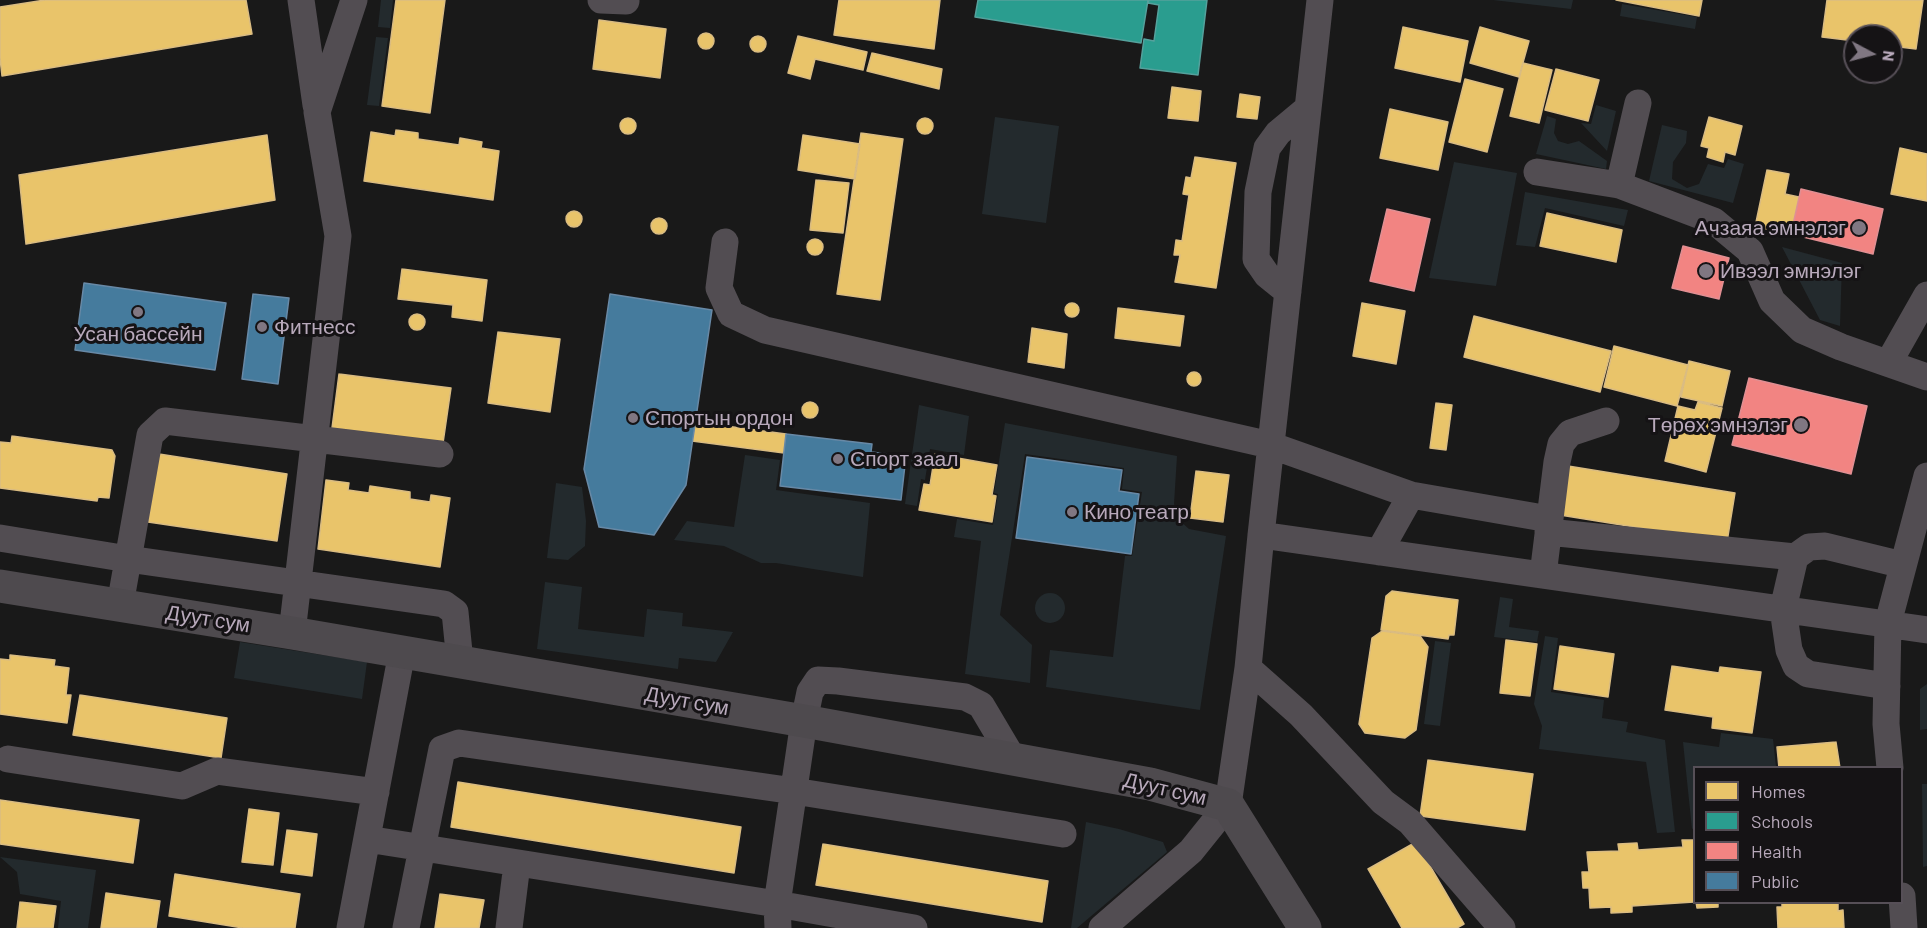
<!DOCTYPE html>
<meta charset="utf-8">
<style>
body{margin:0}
#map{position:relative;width:1927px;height:928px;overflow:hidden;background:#191919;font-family:Barlow,sans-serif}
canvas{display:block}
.legend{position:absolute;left:1693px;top:766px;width:210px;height:138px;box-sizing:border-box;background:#151315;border:2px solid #564f57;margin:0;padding:8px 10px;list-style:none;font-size:18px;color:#b8a9bb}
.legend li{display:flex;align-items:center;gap:12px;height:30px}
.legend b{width:30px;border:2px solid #564f57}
.north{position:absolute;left:1843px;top:24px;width:60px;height:60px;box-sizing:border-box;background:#151315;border:2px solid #564f57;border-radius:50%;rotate:97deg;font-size:16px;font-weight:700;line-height:24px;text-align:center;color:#b8a9bb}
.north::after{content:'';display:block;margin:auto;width:21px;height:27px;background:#807782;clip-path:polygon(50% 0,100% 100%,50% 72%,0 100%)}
</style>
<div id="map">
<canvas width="1927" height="928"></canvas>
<ul class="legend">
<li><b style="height:16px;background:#e9c46a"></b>Homes</li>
<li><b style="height:16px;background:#2a9d8f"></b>Schools</li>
<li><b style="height:16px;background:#f28482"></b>Health</li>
<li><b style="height:16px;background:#457b9d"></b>Public</li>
</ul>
<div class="north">N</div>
</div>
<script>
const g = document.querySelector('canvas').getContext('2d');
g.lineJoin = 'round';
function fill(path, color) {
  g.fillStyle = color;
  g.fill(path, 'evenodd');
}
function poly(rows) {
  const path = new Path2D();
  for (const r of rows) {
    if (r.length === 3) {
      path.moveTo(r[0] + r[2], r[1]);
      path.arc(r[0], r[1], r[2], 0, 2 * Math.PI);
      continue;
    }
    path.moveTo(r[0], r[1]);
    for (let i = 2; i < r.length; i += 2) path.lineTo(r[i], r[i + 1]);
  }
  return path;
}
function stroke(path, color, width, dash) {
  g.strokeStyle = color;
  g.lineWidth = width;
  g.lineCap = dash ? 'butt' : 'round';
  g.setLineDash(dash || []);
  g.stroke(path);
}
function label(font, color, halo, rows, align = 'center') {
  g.font = font + ' Barlow,sans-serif';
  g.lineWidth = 6;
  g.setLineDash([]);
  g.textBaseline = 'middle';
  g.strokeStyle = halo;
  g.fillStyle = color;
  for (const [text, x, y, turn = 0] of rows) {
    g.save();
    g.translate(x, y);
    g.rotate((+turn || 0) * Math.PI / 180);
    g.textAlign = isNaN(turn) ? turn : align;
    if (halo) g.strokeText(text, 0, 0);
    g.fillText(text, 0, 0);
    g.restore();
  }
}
fill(poly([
 [381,0,393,0,390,28,378,27],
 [1493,0,1573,0,1571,9],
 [1622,4,1697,17,1695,29,1620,16],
 [376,37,388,38,379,106,367,105],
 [1596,105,1616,111,1607,151,1581,123,1591,124],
 [1547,116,1556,119,1554,133,1558,141,1568,144,1579,141,1607,161,1606,169,1536,154],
 [995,117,1059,126,1046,223,982,214],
 [1662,125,1687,131,1686,143,1673,162,1672,179,1687,188,1699,184,1708,164,1724,168,1728,159,1744,164,1733,203,1649,181],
 [1454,162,1517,173,1496,286,1429,278],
 [1525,192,1628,210,1624,226,1545,208,1535,247,1516,245],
 [1782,247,1842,263,1840,326,1820,320],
 [919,405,969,416,964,455,930,449,925,480,921,479,917,506,905,504],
 [1005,423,1177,456,1174,504,1179,520,1189,529,1226,536,1200,710,1046,687,1050,650,1113,657,1125,556,1132,556,1142,492,1122,489,1124,468,1025,454,1000,615,1032,645,1030,683,965,674,981,541,954,537,957,519,993,525,998,494,994,493],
 [745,455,780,460,776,490,870,503,863,577,776,563,761,563,724,546,674,540,687,521,734,527],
 [556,483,582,487,586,521,585,546,568,560,547,558],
 [545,582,582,587,578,629,644,637,647,609,683,613,682,626,733,632,716,662,679,658,678,669,537,649],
 [1050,608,15],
 [1500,597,1513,599,1509,627,1539,631,1537,642,1494,637],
 [1545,636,1558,638,1551,692,1604,700,1602,718,1628,722,1626,732,1665,740,1675,832,1657,833,1646,762,1539,749,1542,726,1534,704],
 [1435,641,1451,643,1440,726,1424,724],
 [240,642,367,662,362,699,234,678],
 [1927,684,1927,729,1920,730,1920,689],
 [1721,733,1773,739,1776,767,1694,768,1694,828,1692,829,1683,742,1719,747],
 [1922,784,1927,784,1927,866,1923,867],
 [1086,822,1119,829,1163,842,1167,852,1077,928,1071,928],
 [0,857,96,870,88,928,58,928,61,901,20,894,17,872]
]), '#232a2d');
const homes = poly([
 [45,0,246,0,252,34,2,76,0,58,0,7,45,0],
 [396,0,445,0,430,113,382,106,396,0],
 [839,0,940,0,934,49,834,35,839,0],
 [1616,0,1702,0,1699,16,1616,0],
 [1827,0,1923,0,1916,49,1891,46,1891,36,1855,36,1855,41,1822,37,1827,0],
 [599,20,666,29,660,78,593,69,599,20],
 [1403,27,1468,41,1460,82,1395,68,1403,27],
 [1480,27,1529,41,1519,77,1470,63,1480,27],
 [706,41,8],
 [798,36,867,52,863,70,815,59,810,79,788,73,798,36],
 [758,44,8],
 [872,53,942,69,939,89,867,71,872,53],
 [1523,63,1552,70,1539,123,1510,116,1523,63],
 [1556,69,1599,80,1588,121,1545,110,1556,69],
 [1465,79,1503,89,1487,152,1449,142,1465,79],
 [1172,87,1201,91,1198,121,1168,118,1172,87],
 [1240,94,1260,97,1257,119,1237,117,1240,94],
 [1390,109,1448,122,1438,170,1380,158,1390,109],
 [1709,117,1742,126,1735,155,1725,152,1723,162,1707,157,1709,148,1701,146,1709,117],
 [925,126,8],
 [628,126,8],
 [396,130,418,133,418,139,459,145,460,138,482,142,481,148,499,151,493,200,364,181,371,132,395,136,396,130],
 [861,133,903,139,880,300,837,294,861,133],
 [267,135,275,200,26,244,19,175,267,135],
 [803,135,860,144,855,179,798,170,803,135],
 [1900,148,1927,154,1927,201,1891,194,1900,148],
 [1195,157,1236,163,1216,288,1175,282,1180,255,1174,255,1176,240,1182,241,1189,195,1183,194,1186,177,1191,178,1195,157],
 [1767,170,1789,174,1785,194,1799,197,1791,234,1755,227,1767,170],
 [816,180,849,183,843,233,810,230,816,180],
 [574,219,8],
 [1547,213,1622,230,1616,262,1540,246,1547,213],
 [659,226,8],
 [815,247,8],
 [402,269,487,280,482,321,452,317,453,305,398,299,402,269],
 [1072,310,7],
 [1362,303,1405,311,1396,364,1353,356,1362,303],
 [1118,308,1184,316,1180,346,1115,338,1118,308],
 [417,322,8],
 [1474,316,1611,351,1600,392,1464,357,1474,316],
 [1032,328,1067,334,1064,368,1028,362,1032,328],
 [498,332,560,339,550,412,488,403,498,332],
 [1614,346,1688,365,1677,406,1604,387,1614,346],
 [1689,361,1730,371,1722,406,1681,397,1689,361],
 [1194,379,7],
 [339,374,451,388,443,443,332,428,339,374],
 [1698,402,1722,408,1706,472,1665,461,1678,406,1695,410,1698,402],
 [810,410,8],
 [1436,403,1452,405,1446,450,1430,448,1436,403],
 [696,422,786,434,784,453,692,441,696,422],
 [12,436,112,450,115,456,109,498,98,497,97,501,0,488,0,442,11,443,12,436],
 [159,454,287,474,277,541,148,522,159,454],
 [935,454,997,465,992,495,996,496,992,522,919,510,924,484,930,485,935,454],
 [1568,466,1735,493,1727,542,1560,515,1568,466],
 [1196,471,1229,475,1223,522,1190,518,1196,471],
 [326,480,349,483,348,490,369,493,370,486,410,492,410,499,430,502,431,495,450,498,440,567,318,549,326,480],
 [1392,591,1458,600,1454,635,1449,635,1448,639,1381,630,1386,596,1392,591],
 [1382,631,1420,636,1428,647,1416,730,1405,738,1365,733,1359,724,1372,638,1382,631],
 [1506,640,1537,644,1530,696,1500,693,1506,640],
 [1560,646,1614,654,1608,697,1554,689,1560,646],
 [10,655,55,660,54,666,69,668,66,695,71,695,67,723,0,714,0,659,10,660,10,655],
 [1672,666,1719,673,1720,667,1761,672,1752,733,1712,728,1713,717,1665,710,1672,666],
 [80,695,227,718,221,758,73,735,80,695],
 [1836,742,1840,768,1779,768,1777,747,1836,742],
 [1428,760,1533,774,1525,830,1420,816,1428,760],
 [458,782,741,827,734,873,451,827,458,782],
 [0,800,139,820,133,863,0,844,0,800],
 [249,809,279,813,273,865,242,862,249,809],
 [287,830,317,834,312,876,281,872,287,830],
 [1682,840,1694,840,1694,902,1632,906,1632,912,1611,913,1611,907,1590,908,1589,888,1583,888,1582,872,1589,872,1587,852,1619,851,1618,844,1637,843,1638,850,1683,847,1682,840],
 [1416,842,1464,924,1457,928,1402,928,1368,869,1416,842],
 [823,844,1048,881,1042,922,816,885,823,844],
 [175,874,300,894,295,928,243,928,169,916,175,874],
 [106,893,160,901,156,928,101,928,106,893],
 [440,894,484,900,479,928,435,928,440,894],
 [20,902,56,906,53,928,17,928,20,902],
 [1696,902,1718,902,1718,907,1697,908,1696,902],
 [1782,902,1838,902,1838,911,1843,910,1844,928,1778,928,1777,907,1782,907,1782,902]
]);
fill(homes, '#e9c46a');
stroke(homes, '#dabc82', 1.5);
const schools = poly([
 [978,0,1148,0,1141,43,975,17,978,0],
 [1149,0,1207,0,1198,75,1140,68,1144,39,1154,41,1159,5,1148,3,1149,0]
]);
fill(schools, '#2a9d8f');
stroke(schools, '#55a19c', 1.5);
const health = poly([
 [1801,189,1883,209,1873,254,1791,234,1801,189],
 [1387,209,1430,219,1414,291,1370,281,1387,209],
 [1683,246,1729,258,1719,299,1672,288,1683,246],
 [1749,378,1867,406,1851,474,1732,445,1749,378]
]);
fill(health, '#f28482');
stroke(health, '#e18f93', 1.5);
const public = poly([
 [84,283,226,303,215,370,75,350,84,283],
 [253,294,289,298,278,384,242,379,253,294],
 [610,294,712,310,686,485,654,535,599,527,584,469,610,294],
 [786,434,872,444,871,452,906,456,901,500,780,486,786,434],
 [1027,457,1122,470,1119,491,1139,494,1131,554,1016,538,1027,457]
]);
fill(public, '#457b9d');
stroke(public, '#6889a6', 1.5);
stroke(poly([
 [301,0,316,105],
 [601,0,626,1],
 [1537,172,1619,185,1714,221,1750,251,1772,301,1802,330,1841,347,1927,377],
 [1619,185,1638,103],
 [725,242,719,288,731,314,765,330,1270,445,1411,495],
 [1288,292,1267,275,1256,259,1258,192,1267,148,1278,133,1308,108],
 [1889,362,1927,295],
 [1548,532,1795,557],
 [1261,535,1927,630],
 [0,538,128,559,444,604,455,612,460,662],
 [1379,552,1411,495,1549,519],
 [1543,575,1557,462,1561,444,1570,433,1606,421],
 [120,605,150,435,165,421,440,454],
 [292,633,338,236,317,112,354,0],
 [1248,668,1301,715,1383,802,1410,822,1502,928],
 [1887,686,1808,674,1796,666,1789,650,1783,609,1795,557,1809,547,1825,546,1903,565],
 [8,759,182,786,217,771,376,792],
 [1890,768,1886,724,1888,623,1927,476],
 [367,839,777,904,914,928],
 [1902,896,1904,928],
 [350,928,402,652],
 [406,928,442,749,459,743,794,791,1063,834],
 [509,928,517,864],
 [778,928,777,904,804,721,810,692,818,680,838,681,965,697,981,705,1013,759],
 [1102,928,1191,851,1228,805,1248,668,1261,535,1320,0]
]), '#524d52', 27);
stroke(poly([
 [0,586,292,633,804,721,1150,784,1228,805,1305,928]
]), '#4e4a4e', 33);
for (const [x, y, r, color] of [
 [1859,228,8,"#807782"],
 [1706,271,8,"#807782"],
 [138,312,6,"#807782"],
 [262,327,6,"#807782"],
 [633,418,6,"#807782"],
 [1801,425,8,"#807782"],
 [838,459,6,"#807782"],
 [1072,512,6,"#807782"]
]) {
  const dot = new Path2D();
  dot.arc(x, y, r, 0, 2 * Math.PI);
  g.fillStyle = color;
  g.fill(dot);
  stroke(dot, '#151315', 2);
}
label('21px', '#b8a9bb', '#151315', [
 ["Ачзаяа эмнэлэг",1846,228,"right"],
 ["Ивээл эмнэлэг",1720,271],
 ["Фитнесс",274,327],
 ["Усан бассейн",138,334,"center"],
 ["Спортын ордон",645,418],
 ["Төрөх эмнэлэг",1788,425,"right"],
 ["Спорт заал",850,459],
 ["Кино театр",1084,512]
], 'left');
label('21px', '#b8a9bb', '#151315', [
 ["Дуут сум",208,619,9],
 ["Дуут сум",687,701,10],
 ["Дуут сум",1165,789,13]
]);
</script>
